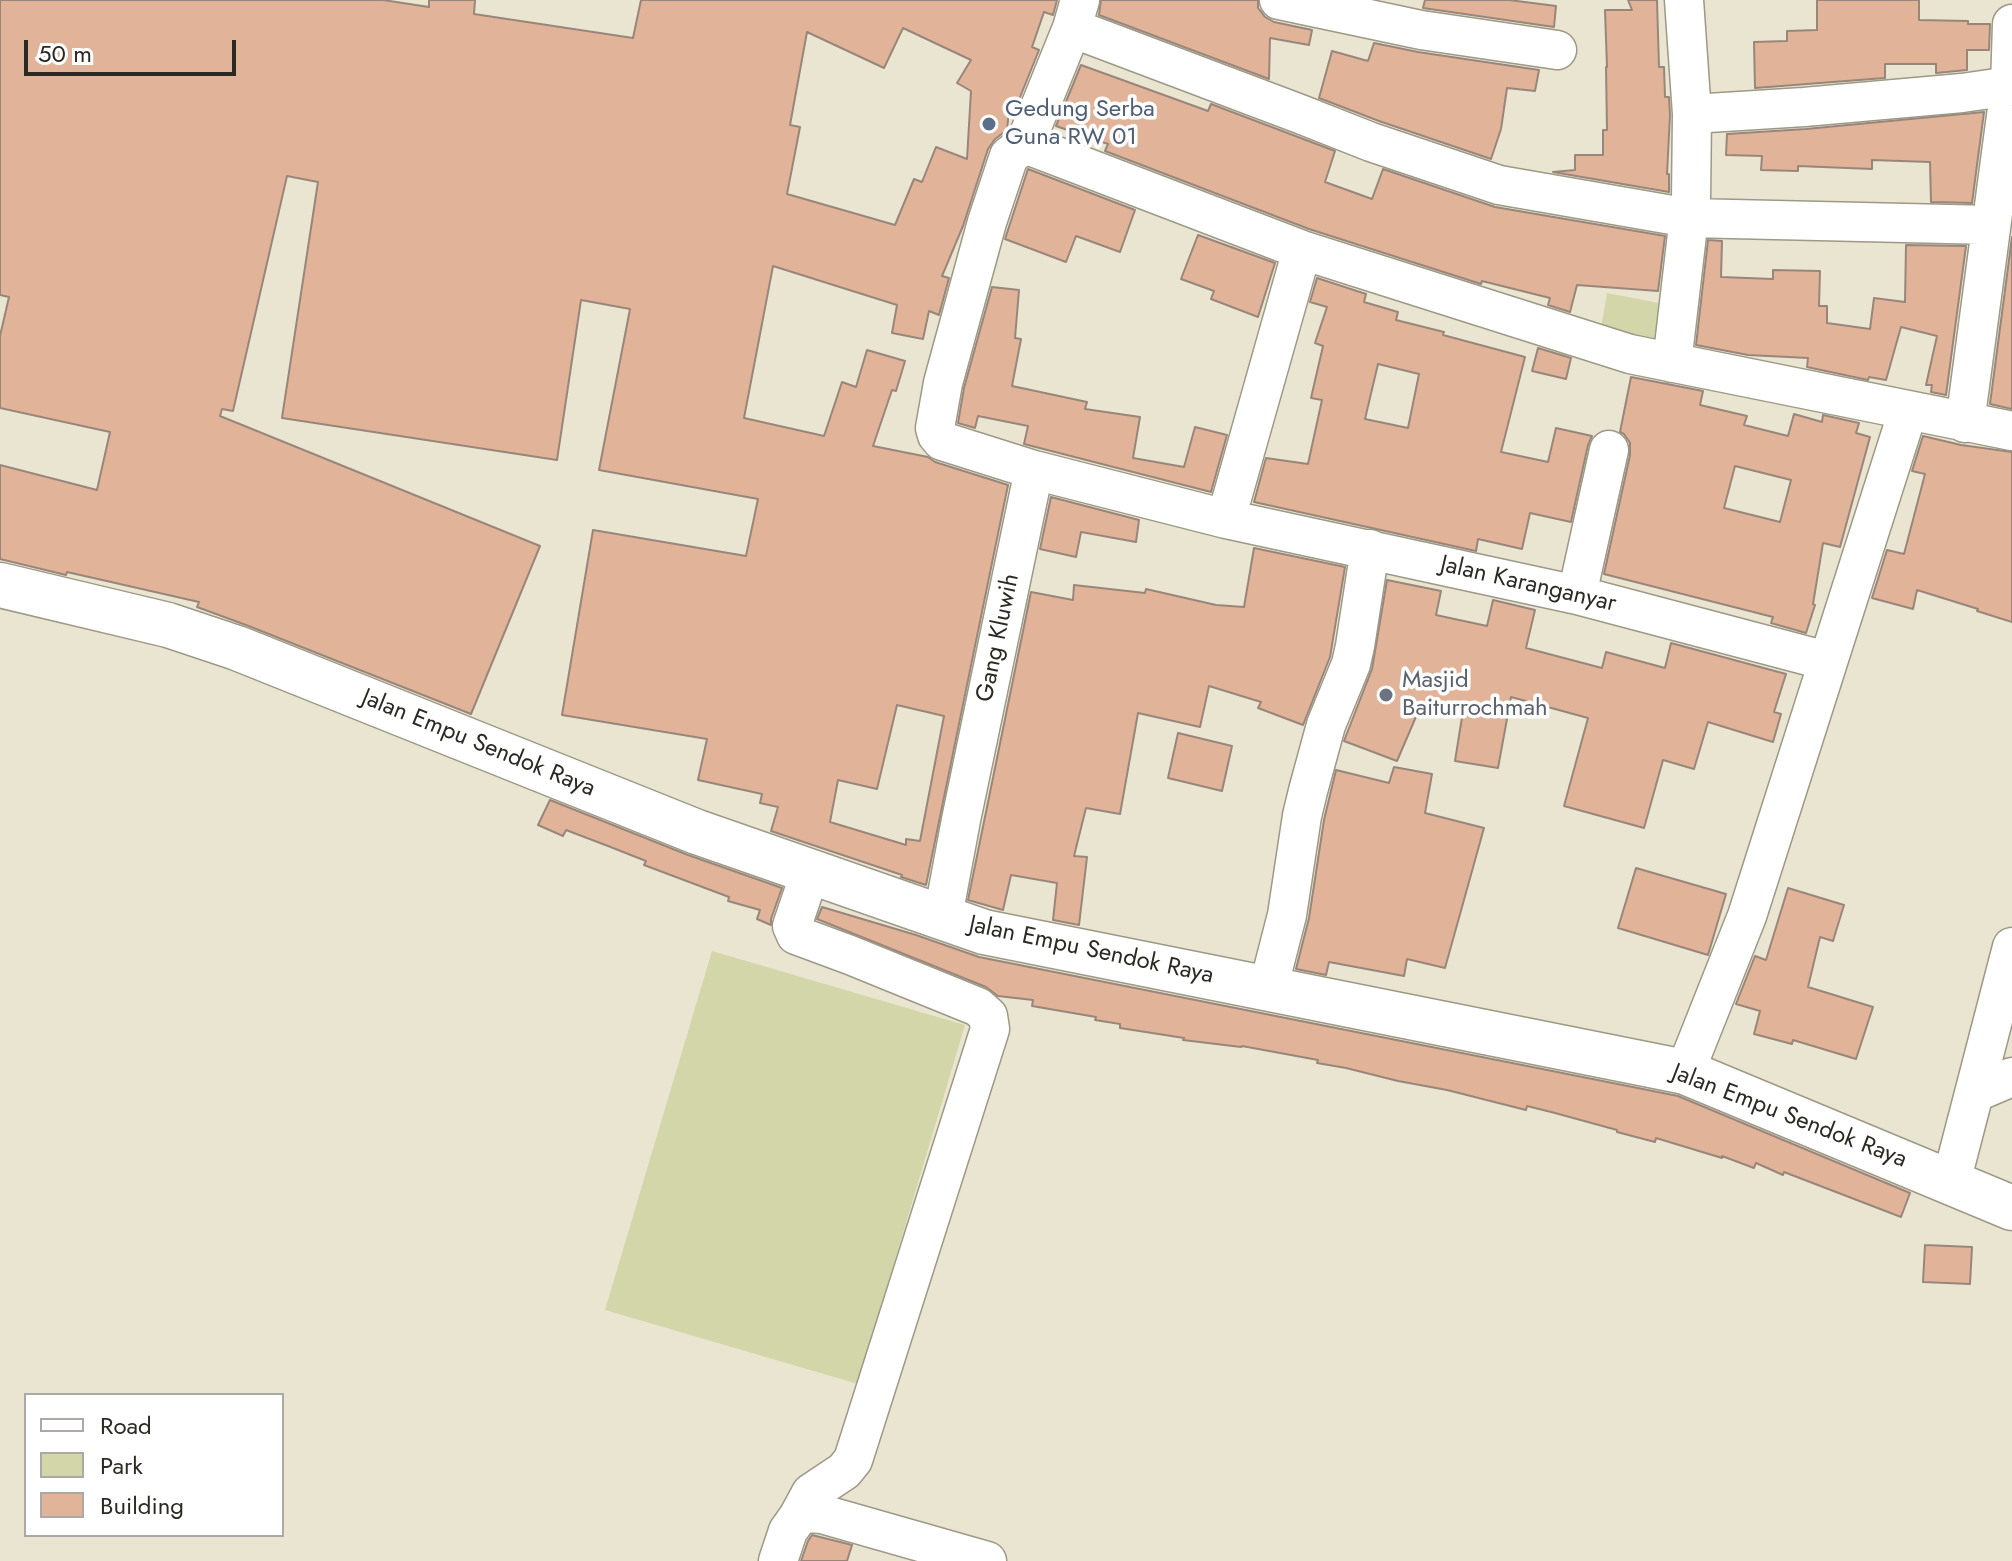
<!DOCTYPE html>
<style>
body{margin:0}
#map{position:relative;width:2012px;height:1561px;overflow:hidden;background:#eae5d1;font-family:Jost,sans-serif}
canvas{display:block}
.legend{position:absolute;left:24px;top:1393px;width:260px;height:144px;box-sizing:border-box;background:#fff;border:2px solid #aaa9a6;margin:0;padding:10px 14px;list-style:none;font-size:24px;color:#2b2921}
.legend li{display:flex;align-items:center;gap:16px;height:40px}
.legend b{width:40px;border:2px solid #aaa9a6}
.scale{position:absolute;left:24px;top:40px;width:212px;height:36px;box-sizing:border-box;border:4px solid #2b2921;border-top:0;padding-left:10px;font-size:24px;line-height:28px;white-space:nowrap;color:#2b2921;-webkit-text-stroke:6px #fff;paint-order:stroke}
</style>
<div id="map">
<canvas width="2012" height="1561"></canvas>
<ul class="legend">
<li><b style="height:10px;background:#fff"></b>Road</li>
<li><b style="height:22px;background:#d3d6a8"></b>Park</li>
<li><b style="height:22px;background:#e1b499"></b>Building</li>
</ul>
<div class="scale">50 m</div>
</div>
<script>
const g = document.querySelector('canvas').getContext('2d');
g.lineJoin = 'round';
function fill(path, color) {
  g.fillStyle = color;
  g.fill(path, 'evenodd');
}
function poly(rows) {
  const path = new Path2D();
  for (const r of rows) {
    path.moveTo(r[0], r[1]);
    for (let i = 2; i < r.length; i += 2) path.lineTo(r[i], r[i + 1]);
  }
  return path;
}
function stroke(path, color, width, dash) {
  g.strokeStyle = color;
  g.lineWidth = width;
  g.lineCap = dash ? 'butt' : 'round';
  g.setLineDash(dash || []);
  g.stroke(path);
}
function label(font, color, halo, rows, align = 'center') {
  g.font = font + ' Jost,sans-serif';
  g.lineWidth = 7;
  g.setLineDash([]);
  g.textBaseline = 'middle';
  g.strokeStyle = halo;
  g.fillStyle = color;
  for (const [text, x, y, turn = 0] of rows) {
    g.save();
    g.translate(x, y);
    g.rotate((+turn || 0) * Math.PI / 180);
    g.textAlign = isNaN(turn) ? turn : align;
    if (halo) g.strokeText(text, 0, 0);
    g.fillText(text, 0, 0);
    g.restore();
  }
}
fill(poly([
 [1607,293,1669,305,1663,340,1601,328],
 [712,951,965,1025,858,1384,605,1310]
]), '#d3d6a8');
const building = poly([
 [0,0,383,0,429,7,429,0,475,0,474,14,633,38,641,0,1057,0,1053,15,1044,12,1032,47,1039,50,1014,112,1009,110,1007,130,995,139,988,149,963,226,942,276,949,278,939,315,929,311,923,339,892,333,897,305,773,266,744,418,824,436,842,382,856,387,867,350,905,361,896,391,892,390,873,446,928,457,935,462,1008,485,926,885,901,877,902,875,771,831,778,807,760,803,762,794,698,780,707,739,562,715,593,530,746,556,758,499,599,470,630,309,581,300,557,460,282,418,318,182,287,176,233,411,222,409,220,416,540,546,471,714,246,625,197,607,199,602,67,572,66,575,0,559,0,465,97,490,110,432,0,408,0,336,9,297,0,295,0,0],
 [903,28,971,60,957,83,971,91,967,159,936,147,922,182,914,179,895,225,787,194,800,127,790,125,807,32,884,68,903,28],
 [897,705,944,716,920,841,906,839,906,845,830,822,838,780,877,789,897,705],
 [1101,0,1258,0,1258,8,1265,17,1274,22,1312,30,1309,45,1270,38,1269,79,1099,15,1101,0],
 [1425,0,1509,0,1556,6,1554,27,1423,8,1425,0],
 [1628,0,1657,0,1659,67,1664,67,1665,97,1669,97,1670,115,1667,174,1669,174,1669,192,1553,172,1575,170,1575,155,1603,155,1603,130,1607,130,1606,67,1607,67,1605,10,1632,10,1628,0],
 [1817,0,1919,0,1919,20,1968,21,1968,24,1990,24,1989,50,1967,50,1967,70,1936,73,1936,64,1885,64,1885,78,1755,88,1754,42,1787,41,1787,31,1817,30,1817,0],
 [1374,43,1418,52,1539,70,1535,91,1507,88,1501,129,1491,159,1379,121,1319,98,1332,51,1368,61,1374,43],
 [1081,65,1208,111,1211,104,1335,151,1325,182,1372,199,1383,169,1495,207,1665,236,1658,291,1577,285,1570,312,1548,305,1550,298,1482,281,1481,284,1309,229,1105,151,1108,144,1056,126,1081,65],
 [1984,112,1972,203,1931,202,1930,162,1872,160,1872,169,1798,166,1798,171,1761,170,1762,156,1726,155,1727,134,1806,129,1984,112],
 [1028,169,1135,210,1120,252,1076,236,1066,262,1005,239,1028,169],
 [1198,235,1275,263,1258,317,1211,299,1214,291,1181,279,1198,235],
 [2012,237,2012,409,1990,404,2012,237],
 [1708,240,1722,241,1721,277,1773,279,1773,270,1820,271,1819,306,1827,306,1827,323,1870,329,1874,298,1905,302,1906,245,1966,246,1946,395,1931,392,1932,385,1926,385,1937,336,1901,327,1886,380,1869,377,1868,380,1807,367,1808,358,1748,355,1696,345,1708,240],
 [1317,278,1366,294,1364,302,1398,312,1396,320,1444,332,1443,335,1525,357,1501,452,1548,462,1556,428,1592,436,1588,445,1571,522,1530,513,1522,549,1478,539,1476,551,1254,502,1266,458,1308,464,1322,400,1311,398,1323,346,1315,343,1327,307,1310,302,1317,278],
 [1378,364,1419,374,1408,428,1365,419,1378,364],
 [992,287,1019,290,1015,338,1021,339,1012,386,1087,402,1085,409,1140,417,1133,458,1184,467,1195,427,1227,435,1211,492,1024,444,1028,426,978,416,975,428,958,423,964,388,992,287],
 [1538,348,1571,358,1566,379,1532,371,1538,348],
 [1631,377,1703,391,1700,405,1747,416,1744,425,1788,436,1794,414,1822,422,1823,415,1859,423,1856,433,1870,437,1840,547,1823,543,1813,604,1815,605,1806,633,1771,623,1773,617,1604,574,1630,455,1630,443,1624,434,1620,432,1631,377],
 [1735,466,1791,480,1780,522,1724,508,1735,466],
 [1923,436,1961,445,2012,452,2012,622,1977,611,1978,609,1917,590,1913,609,1872,598,1887,550,1904,554,1925,474,1912,471,1923,436],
 [1051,497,1139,520,1136,542,1081,532,1076,557,1040,549,1051,497],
 [1254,548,1345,567,1330,657,1303,725,1258,708,1261,702,1209,686,1200,727,1138,713,1120,814,1086,808,1074,856,1087,857,1079,925,1053,920,1057,883,1011,875,1003,910,968,900,1031,592,1073,600,1074,585,1145,593,1146,589,1216,605,1244,607,1254,548],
 [1387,580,1441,591,1436,615,1487,626,1493,600,1535,610,1526,648,1602,668,1606,652,1665,668,1671,643,1786,674,1774,712,1781,714,1773,742,1708,722,1694,769,1663,760,1644,828,1564,806,1588,718,1511,697,1498,768,1455,761,1463,711,1421,705,1397,761,1344,741,1372,669,1387,580],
 [1178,733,1232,746,1222,791,1168,778,1178,733],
 [1394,767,1432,774,1425,813,1484,828,1445,968,1407,959,1404,976,1329,962,1326,975,1296,969,1309,918,1324,820,1336,770,1389,783,1394,767],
 [550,800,688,855,782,888,771,919,771,925,757,919,760,910,728,901,729,897,644,865,646,861,608,846,566,830,563,836,538,825,550,800],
 [1636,868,1726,894,1708,955,1618,928,1636,868],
 [1788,888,1844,905,1833,941,1820,937,1808,987,1873,1007,1856,1059,1793,1040,1792,1044,1754,1034,1760,1011,1736,1004,1755,956,1766,960,1788,888],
 [822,907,916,935,979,957,1678,1096,1910,1193,1901,1217,1784,1172,1783,1175,1756,1163,1754,1168,1722,1156,1722,1158,1656,1138,1655,1142,1617,1132,1617,1130,1555,1113,1527,1106,1526,1110,1447,1090,1398,1081,1346,1068,1317,1063,1318,1060,1242,1046,1241,1047,1183,1040,1184,1038,1120,1028,1120,1024,1095,1020,1096,1017,1032,1006,1033,1000,998,996,986,987,817,919,822,907],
 [1925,1245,1972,1247,1970,1284,1923,1282,1925,1245],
 [812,1535,852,1545,847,1561,801,1561,808,1541,812,1535]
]);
fill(building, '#e1b499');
stroke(building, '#99867b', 2);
const minor = poly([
 [1080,0,1072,28,1025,144,1302,250,1630,354,2012,431],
 [1279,0,1421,30,1557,50],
 [1072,28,1300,114,1371,142,1499,185,1689,218,1991,225],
 [1692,114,1804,107,1962,93,2010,86],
 [1025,144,1009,156,987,222,943,383,935,428,937,435,942,441,1034,470,1226,519,1577,595,1827,661],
 [1672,363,1691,200,1692,114,1684,0],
 [1965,423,2010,86,2012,24],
 [1226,519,1302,250],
 [1577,595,1609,450],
 [943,916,961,820,1034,470],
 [1268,989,1287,915,1302,816,1308,791,1326,725,1351,664,1355,646,1370,549],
 [1685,1072,1747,916,1908,411],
 [1974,1093,2012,1077],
 [1951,1182,2012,947],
 [798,1517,811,1493,844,1471,853,1460,990,1029,988,1016,978,1007,850,955,796,935,792,926,811,870],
 [778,1561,788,1531,798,1517,807,1513,822,1514,987,1561]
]);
const major = poly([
 [0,585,168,625,237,648,697,832,984,932,1685,1072,2012,1208]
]);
stroke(minor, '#9d9986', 41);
stroke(major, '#9d9986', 47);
stroke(minor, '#fff', 38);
stroke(major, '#fff', 44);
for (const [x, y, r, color] of [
 [989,124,8,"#5c6f8a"],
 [1386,695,8,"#6b7280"]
]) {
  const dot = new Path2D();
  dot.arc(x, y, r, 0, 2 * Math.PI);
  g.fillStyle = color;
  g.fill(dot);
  stroke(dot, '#fff', 3);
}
label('24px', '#4e5e75', '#fff', [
 ["Gedung Serba",1005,110],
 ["Guna RW 01",1005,138]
], 'left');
label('24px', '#2b2921', '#fff', [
 ["Jalan Karanganyar",1528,585,13],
 ["Gang Kluwih",999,638,-78],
 ["Jalan Empu Sendok Raya",478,744,22],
 ["Jalan Empu Sendok Raya",1091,951,12],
 ["Jalan Empu Sendok Raya",1789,1117,21]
]);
label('24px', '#5b616d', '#fff', [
 ["Masjid",1402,681],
 ["Baiturrochmah",1402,709]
], 'left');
</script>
